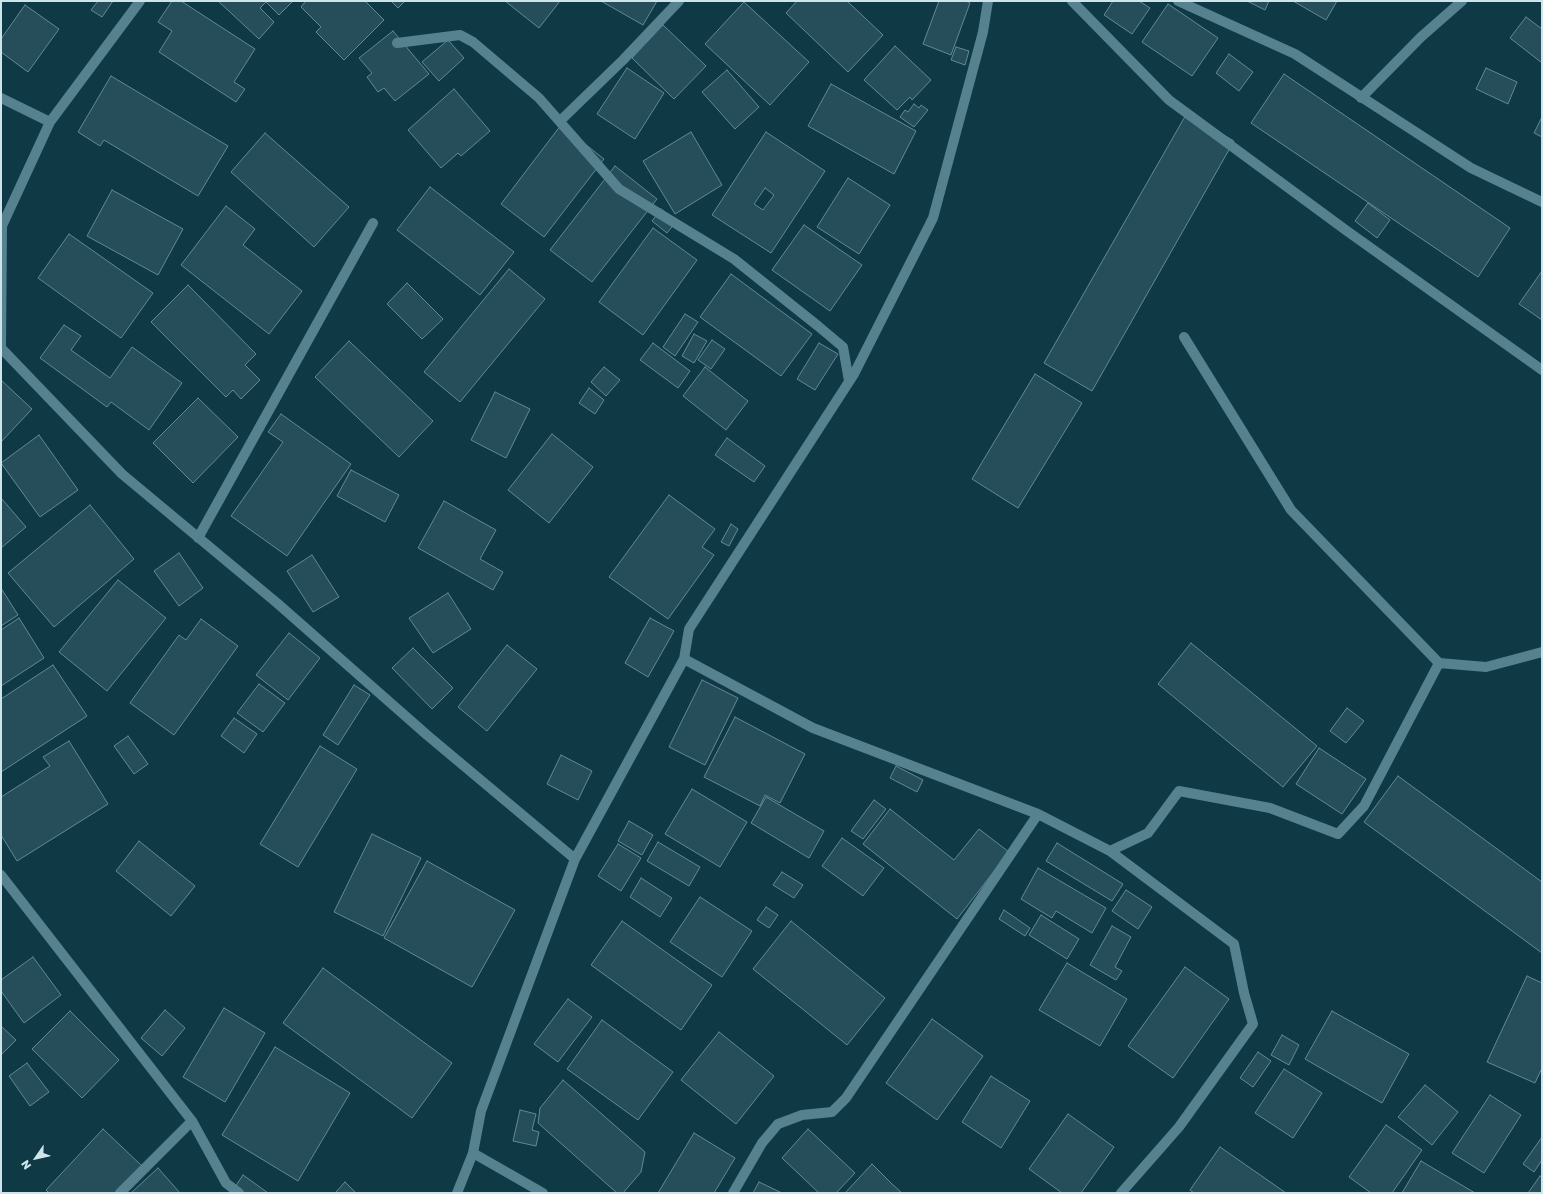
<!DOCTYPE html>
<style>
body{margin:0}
#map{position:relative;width:1543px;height:1194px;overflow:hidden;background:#0e3945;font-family:"Golos Text",sans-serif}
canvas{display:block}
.frame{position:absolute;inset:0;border:2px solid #cee4eb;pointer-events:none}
.north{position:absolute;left:16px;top:1138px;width:40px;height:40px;-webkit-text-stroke:3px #0e3945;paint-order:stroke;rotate:236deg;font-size:11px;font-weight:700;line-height:16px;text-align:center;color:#cee4eb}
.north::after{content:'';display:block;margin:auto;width:14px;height:18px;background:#cee4eb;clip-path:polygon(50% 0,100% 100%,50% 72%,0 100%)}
</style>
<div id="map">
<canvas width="1543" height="1194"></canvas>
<div class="frame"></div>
<div class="north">N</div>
</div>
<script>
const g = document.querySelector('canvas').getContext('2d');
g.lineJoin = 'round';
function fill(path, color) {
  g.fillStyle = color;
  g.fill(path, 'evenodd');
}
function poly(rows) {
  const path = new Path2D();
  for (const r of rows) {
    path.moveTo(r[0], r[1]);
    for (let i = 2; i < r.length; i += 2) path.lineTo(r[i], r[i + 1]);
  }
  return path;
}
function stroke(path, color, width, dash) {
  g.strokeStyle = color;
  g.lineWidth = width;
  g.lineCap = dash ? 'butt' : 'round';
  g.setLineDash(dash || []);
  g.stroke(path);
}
const building = poly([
 [98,1,113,1,102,17,91,10,98,1],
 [172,1,181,1,255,49,234,82,245,89,236,102,159,52,172,31,158,22,172,1],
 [218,1,293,1,279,15,266,2,260,8,274,22,259,39,218,1],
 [306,1,365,1,384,20,344,60,316,32,321,27,301,7,306,1],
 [391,1,405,1,398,8,391,1],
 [505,1,560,1,539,28,505,1],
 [601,1,657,1,643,25,601,1],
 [797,1,847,1,883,35,848,72,786,13,797,1],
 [939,1,966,1,970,3,951,55,923,44,939,1],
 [1113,1,1139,1,1150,8,1132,34,1104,15,1113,1],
 [1247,1,1269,1,1265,10,1247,1],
 [1293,1,1337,1,1326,20,1293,1],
 [744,2,809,62,770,105,705,44,744,2],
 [1168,4,1218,38,1192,76,1142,42,1168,4],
 [25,5,59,29,28,72,1,52,1,39,25,5],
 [1526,17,1542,29,1542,63,1510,38,1526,17],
 [663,25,706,66,674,99,632,58,663,25],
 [393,31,429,74,395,101,384,88,378,92,367,77,372,73,359,58,393,31],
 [448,40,464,58,439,81,422,62,448,40],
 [895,46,931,80,912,100,910,97,897,110,864,80,895,46],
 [956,47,969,51,965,65,951,60,956,47],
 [1229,54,1253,72,1239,91,1216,73,1229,54],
 [627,68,664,93,635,139,597,114,627,68],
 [1486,68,1517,82,1508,104,1476,89,1486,68],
 [727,70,759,107,735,129,702,92,727,70],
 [1284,74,1510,228,1478,277,1251,123,1284,74],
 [111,76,228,146,198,196,104,140,100,146,78,132,111,76],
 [831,84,916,131,894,174,808,126,831,84],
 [454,89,490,131,461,156,458,153,441,168,408,130,454,89],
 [914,104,919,108,921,105,928,110,914,127,900,117,905,110,908,112,914,104],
 [1187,113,1234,141,1092,391,1044,363,1187,113],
 [1542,117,1542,137,1534,133,1542,117],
 [561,125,604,159,544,237,501,204,561,125],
 [691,132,722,185,675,214,643,161,691,132],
 [766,132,825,171,771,253,712,215,766,132],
 [765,188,774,195,763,210,754,204,765,188],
 [265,133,349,207,314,247,231,172,265,133],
 [615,166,657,199,592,282,550,250,615,166],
 [848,178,890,205,859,254,817,227,848,178],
 [430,187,514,252,480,295,397,230,430,187],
 [112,190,183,229,158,275,87,236,112,190],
 [1368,203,1390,220,1377,238,1355,221,1368,203],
 [226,206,255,229,243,245,302,291,269,334,181,265,226,206],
 [661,209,677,221,667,233,652,221,661,209],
 [804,225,862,265,830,311,772,270,804,225],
 [653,228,697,260,643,335,599,302,653,228],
 [69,234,153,293,121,338,38,278,69,234],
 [509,269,545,299,460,402,424,372,509,269],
 [1542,271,1542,320,1519,304,1542,271],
 [731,274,812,334,781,376,700,317,731,274],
 [407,283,443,319,422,339,387,304,407,283],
 [188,285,256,354,245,365,260,380,241,399,233,390,226,397,151,322,188,285],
 [685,314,698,322,675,356,663,347,685,314],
 [64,325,81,336,71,350,110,378,132,347,182,383,149,430,111,402,107,407,40,358,64,325],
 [694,334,707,341,694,363,682,356,694,334],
 [712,340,725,349,711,369,698,360,712,340],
 [349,341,433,421,399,457,315,377,349,341],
 [653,343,690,371,678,388,640,360,653,343],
 [819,343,838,354,815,390,797,379,819,343],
 [604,367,620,380,606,396,591,382,604,367],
 [705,367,748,401,726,430,683,396,705,367],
 [1035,374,1082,403,1018,508,972,479,1035,374],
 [1,380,32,409,1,442,1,380],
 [589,388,604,400,595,414,579,403,589,388],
 [495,392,530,409,506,458,471,440,495,392],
 [198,398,238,437,193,483,153,443,198,398],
 [281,414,351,464,287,556,231,516,283,442,268,432,281,414],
 [552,434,593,467,549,523,508,490,552,434],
 [39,435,78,490,40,517,1,463,39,435],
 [727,438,765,466,754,482,715,455,727,438],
 [351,470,399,495,385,522,337,496,351,470],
 [669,495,715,529,702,547,714,555,668,619,609,577,669,495],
 [1,498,26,527,1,548,1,498],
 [444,501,496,530,480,559,503,572,493,590,418,548,444,501],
 [90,505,134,559,54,627,8,573,90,505],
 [731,524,738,529,729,546,721,542,731,524],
 [179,553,203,588,179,606,154,571,179,553],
 [312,555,339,597,313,612,287,571,312,555],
 [118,580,166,618,107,691,59,652,118,580],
 [1,588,18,615,1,626,1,588],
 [448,593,471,629,433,653,409,618,448,593],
 [19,618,44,658,1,686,1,630,19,618],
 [650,618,674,631,648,677,625,663,650,618],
 [201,619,238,646,174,735,130,703,179,635,186,640,201,619],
 [289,633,320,658,288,700,256,675,289,633],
 [1191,643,1317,746,1283,787,1158,684,1191,643],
 [507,645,537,669,487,731,458,707,507,645],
 [413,648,453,688,432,709,392,668,413,648],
 [53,665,87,716,1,772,1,699,53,665],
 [702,680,738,698,705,765,669,747,702,680],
 [259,684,285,703,263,732,237,713,259,684],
 [354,685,370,695,338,745,323,735,354,685],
 [1347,708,1364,721,1346,743,1330,731,1347,708],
 [735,717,805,754,780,803,765,795,760,806,704,777,735,717],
 [234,718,257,734,244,753,221,736,234,718],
 [128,736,148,764,134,774,114,746,128,736],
 [69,741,108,804,17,861,1,835,1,797,50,766,43,757,69,741],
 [320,746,357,769,298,867,260,844,320,746],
 [1319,748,1366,779,1342,814,1296,784,1319,748],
 [561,755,592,771,578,800,547,784,561,755],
 [896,766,923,780,917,792,890,778,896,766],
 [1398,776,1542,882,1542,953,1364,822,1398,776],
 [692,789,747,822,720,867,665,834,692,789],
 [766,797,824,831,809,858,751,823,766,797],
 [874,800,886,809,863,839,851,831,874,800],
 [890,809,954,860,979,829,1009,852,957,919,863,844,890,809],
 [629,821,653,835,642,855,618,841,629,821],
 [372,834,421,858,383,936,334,912,372,834],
 [842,838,884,868,863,896,822,866,842,838],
 [139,841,195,886,171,916,116,871,139,841],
 [658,842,700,867,689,886,647,861,658,842],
 [1057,843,1123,884,1112,901,1046,861,1057,843],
 [618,844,641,858,621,891,598,876,618,844],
 [427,861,515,910,472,987,384,938,427,861],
 [1038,868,1106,908,1092,933,1056,911,1052,918,1021,899,1038,868],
 [782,872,803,885,794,898,773,885,782,872],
 [641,878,672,898,660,917,630,897,641,878],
 [1126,890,1152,907,1138,929,1112,911,1126,890],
 [700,897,752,931,722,977,670,942,700,897],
 [766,907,778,915,769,928,757,920,766,907],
 [1004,910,1030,928,1025,936,999,919,1004,910],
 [1041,915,1079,939,1067,959,1029,935,1041,915],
 [622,921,712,985,681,1030,591,965,622,921],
 [791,921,885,998,847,1045,753,969,791,921],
 [1112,926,1131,937,1115,967,1122,971,1116,980,1090,965,1112,926],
 [33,957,61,995,24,1023,1,991,1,980,33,957],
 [1067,963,1127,999,1100,1046,1039,1010,1067,963],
 [1185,967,1229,999,1173,1078,1128,1046,1185,967],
 [323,968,452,1063,412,1118,283,1023,323,968],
 [1527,976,1542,983,1542,1068,1535,1083,1487,1062,1527,976],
 [568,999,592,1017,558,1062,534,1044,568,999],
 [224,1008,265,1033,225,1102,183,1077,224,1008],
 [165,1010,185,1028,162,1056,141,1038,165,1010],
 [70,1011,119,1060,82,1098,32,1049,70,1011],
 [1332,1011,1409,1054,1382,1103,1305,1059,1332,1011],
 [932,1019,983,1056,937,1120,886,1083,932,1019],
 [602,1020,673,1072,638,1120,567,1069,602,1020],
 [1,1026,16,1040,1,1055,1,1026],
 [719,1032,774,1076,736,1124,681,1080,719,1032],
 [1282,1035,1299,1045,1289,1065,1271,1055,1282,1035],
 [275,1047,350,1093,298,1181,222,1135,275,1047],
 [1258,1052,1271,1061,1253,1087,1240,1078,1258,1052],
 [27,1063,49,1092,30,1106,9,1076,27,1063],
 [1284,1069,1322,1093,1293,1138,1255,1113,1284,1069],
 [991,1076,1030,1101,1001,1148,962,1122,991,1076],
 [563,1080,645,1152,641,1172,623,1193,617,1193,538,1123,540,1108,563,1080],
 [1425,1085,1458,1112,1432,1145,1398,1117,1425,1085],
 [1490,1095,1521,1115,1484,1173,1452,1153,1490,1095],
 [520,1110,536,1114,532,1130,539,1132,536,1146,513,1141,520,1110],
 [1068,1114,1114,1147,1081,1193,1062,1193,1029,1169,1068,1114],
 [1386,1125,1422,1150,1392,1193,1371,1193,1349,1177,1386,1125],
 [103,1129,142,1166,116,1193,49,1193,46,1190,103,1129],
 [808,1129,855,1173,836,1193,819,1193,782,1158,808,1129],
 [694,1133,735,1158,714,1193,658,1193,694,1133],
 [1542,1137,1542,1160,1534,1172,1523,1164,1542,1137],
 [1220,1147,1286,1193,1194,1193,1190,1190,1220,1147],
 [1421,1161,1475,1193,1402,1193,1421,1161],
 [872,1164,892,1184,902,1193,845,1193,872,1164],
 [158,1168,180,1193,131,1193,158,1168],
 [243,1175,268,1193,231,1193,243,1175],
 [1540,1176,1542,1177,1542,1193,1528,1193,1540,1176],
 [345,1182,356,1193,335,1193,345,1182],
 [759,1182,782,1193,753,1193,759,1182]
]);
fill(building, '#264e5a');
stroke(building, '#608a97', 1);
stroke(poly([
 [140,1,50,122,2,226,1,348,122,474,277,603,427,735,575,859],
 [1072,1,1169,100,1347,231,1542,370],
 [1178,1,1295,54,1471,168,1542,202],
 [397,43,460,35,473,42,539,98,619,189,734,259,818,326,843,347,849,381],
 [1,98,50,122],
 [1361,98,1421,37,1462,1],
 [560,121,623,60,679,1],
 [198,538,373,223],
 [684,659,813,728,1038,814,1110,851,1234,944,1244,993,1253,1024,1179,1127,1121,1193],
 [1439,663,1486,667,1542,652],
 [1110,851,1148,833,1179,791,1270,808,1338,834,1364,806,1439,663,1291,510,1184,337],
 [1,875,192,1121,226,1183,239,1193],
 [473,1153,543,1193],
 [120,1193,192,1121],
 [457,1193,473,1153,481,1111,575,859,684,659,689,629,854,374,933,218,983,32,988,1],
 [733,1193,762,1143,778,1124,802,1115,832,1112,846,1098,1038,814]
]), '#56828f', 10);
</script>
